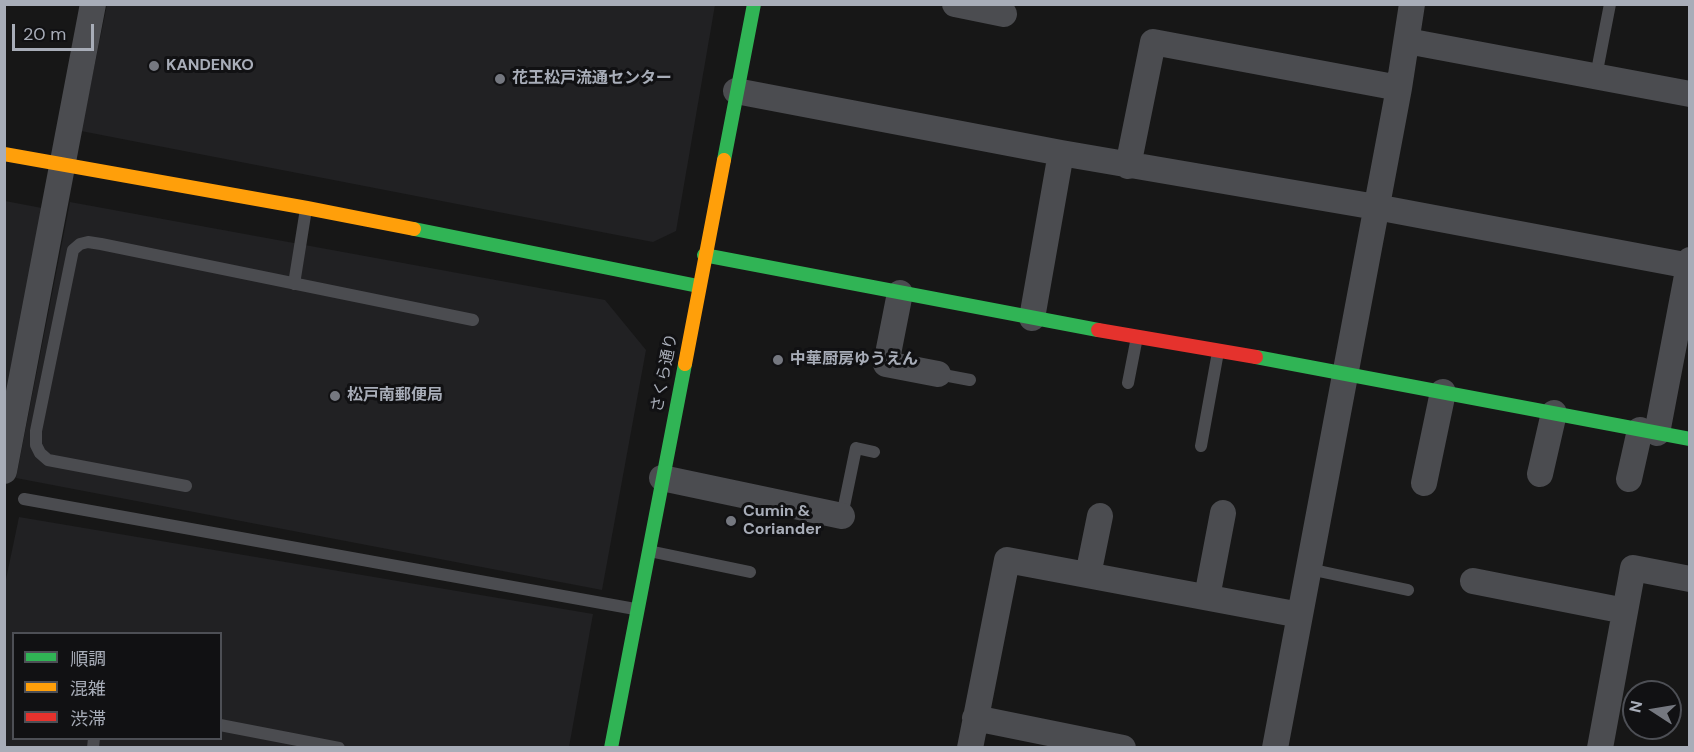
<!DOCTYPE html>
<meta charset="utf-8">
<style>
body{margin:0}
#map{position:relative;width:1694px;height:752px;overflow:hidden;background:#171717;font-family:"DM Sans","Noto Sans JP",sans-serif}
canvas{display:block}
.frame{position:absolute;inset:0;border:6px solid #a8adb8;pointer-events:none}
.legend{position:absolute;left:12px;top:632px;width:210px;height:108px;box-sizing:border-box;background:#111113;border:2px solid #4d4f55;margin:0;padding:8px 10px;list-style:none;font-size:18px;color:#a8adb8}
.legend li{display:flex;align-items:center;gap:12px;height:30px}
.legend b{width:30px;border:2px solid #4d4f55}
.north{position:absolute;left:1622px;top:680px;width:60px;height:60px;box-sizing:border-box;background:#111113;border:2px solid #4d4f55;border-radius:50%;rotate:282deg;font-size:16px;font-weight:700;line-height:24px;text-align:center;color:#a8adb8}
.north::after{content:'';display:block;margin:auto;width:21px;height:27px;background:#757880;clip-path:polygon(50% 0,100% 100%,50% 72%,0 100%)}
.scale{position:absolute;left:12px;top:24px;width:82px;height:27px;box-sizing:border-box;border:3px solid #a8adb8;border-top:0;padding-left:8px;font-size:18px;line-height:21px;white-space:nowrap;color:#a8adb8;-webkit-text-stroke:4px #111113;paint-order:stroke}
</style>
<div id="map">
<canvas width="1694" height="752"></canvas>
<div class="frame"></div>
<ul class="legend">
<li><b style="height:8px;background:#30b455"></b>順調</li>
<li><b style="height:8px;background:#ff9f0a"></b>混雑</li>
<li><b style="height:8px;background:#e5322d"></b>渋滞</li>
</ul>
<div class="north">N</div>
<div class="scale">20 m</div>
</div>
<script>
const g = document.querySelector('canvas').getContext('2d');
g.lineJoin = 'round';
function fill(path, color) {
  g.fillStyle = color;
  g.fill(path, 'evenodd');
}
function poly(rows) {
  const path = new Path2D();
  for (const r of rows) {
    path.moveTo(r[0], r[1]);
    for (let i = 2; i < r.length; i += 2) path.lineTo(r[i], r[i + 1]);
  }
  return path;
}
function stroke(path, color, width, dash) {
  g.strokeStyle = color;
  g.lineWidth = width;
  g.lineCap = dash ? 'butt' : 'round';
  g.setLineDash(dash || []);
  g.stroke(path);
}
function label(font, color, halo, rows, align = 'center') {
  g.font = font + ' "DM Sans","Noto Sans JP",sans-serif';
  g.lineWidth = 6;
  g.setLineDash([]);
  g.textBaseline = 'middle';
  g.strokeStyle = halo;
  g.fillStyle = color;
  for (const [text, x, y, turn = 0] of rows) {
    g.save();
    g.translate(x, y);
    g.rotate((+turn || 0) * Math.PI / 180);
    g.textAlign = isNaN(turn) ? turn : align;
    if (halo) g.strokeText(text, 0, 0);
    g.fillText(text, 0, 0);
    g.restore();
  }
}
fill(poly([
 [107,5,715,5,676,231,653,242,81,131],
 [5,201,42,208,5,407],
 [70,202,605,300,646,350,602,590,16,478],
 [19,517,593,614,569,747,5,748,5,584],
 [14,634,220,634,220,738,14,738]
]), '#212123');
stroke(poly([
 [1596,76,1610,4],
 [294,284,306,209],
 [938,374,970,380],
 [1128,383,1137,337],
 [1201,446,1218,352],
 [186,486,48,460,40,453,36,445,36,431,73,250,80,244,88,242,101,244,473,320],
 [24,499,635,609],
 [842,516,856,448,874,452],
 [649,551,750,572],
 [1309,569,1408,590],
 [220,725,339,748],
 [93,748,94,738]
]), '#4b4c50', 12);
stroke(poly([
 [955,4,1004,14],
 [1407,41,1690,94],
 [736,91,1061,153,1376,207,1690,266],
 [1128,166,1153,42,1399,88],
 [900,293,886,364,938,374],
 [1032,318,1061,153],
 [1657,433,1690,260],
 [4,471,93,4],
 [1540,474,1554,413],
 [662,478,842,516],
 [1629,479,1640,430],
 [1424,483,1443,392],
 [1088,575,1100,516],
 [1473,581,1625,611],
 [1207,597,1223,513],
 [975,718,1123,748],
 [970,748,1007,560,1300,615],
 [1275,748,1399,88,1412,4],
 [1600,748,1633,568,1690,579]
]), '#4b4c50', 26);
stroke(poly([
 [724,160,754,4],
 [414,229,698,286],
 [704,255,1098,330],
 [1256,357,1690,439],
 [611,748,685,364]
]), '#30b455', 14);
stroke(poly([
 [4,154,307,208,414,229],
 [685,364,724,160]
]), '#ff9f0a', 14);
stroke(poly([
 [1098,330,1256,357]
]), '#e5322d', 14);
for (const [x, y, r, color] of [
 [154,66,6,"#757880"],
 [500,79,6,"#757880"],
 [778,360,6,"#757880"],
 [335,396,6,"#757880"],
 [731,521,6,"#757880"]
]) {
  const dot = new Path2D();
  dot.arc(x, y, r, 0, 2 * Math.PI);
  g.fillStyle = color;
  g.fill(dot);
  stroke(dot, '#111113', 2);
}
label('bold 16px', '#a8adb8', '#111113', [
 ["KANDENKO",166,66],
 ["花王松戸流通センター",512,79],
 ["中華厨房ゆうえん",790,360],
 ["松戸南郵便局",347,396],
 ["Cumin &",743,512],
 ["Coriander",743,530]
], 'left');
label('16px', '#a8adb8', '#111113', [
 ["さくら通り",665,373,-79]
]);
</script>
